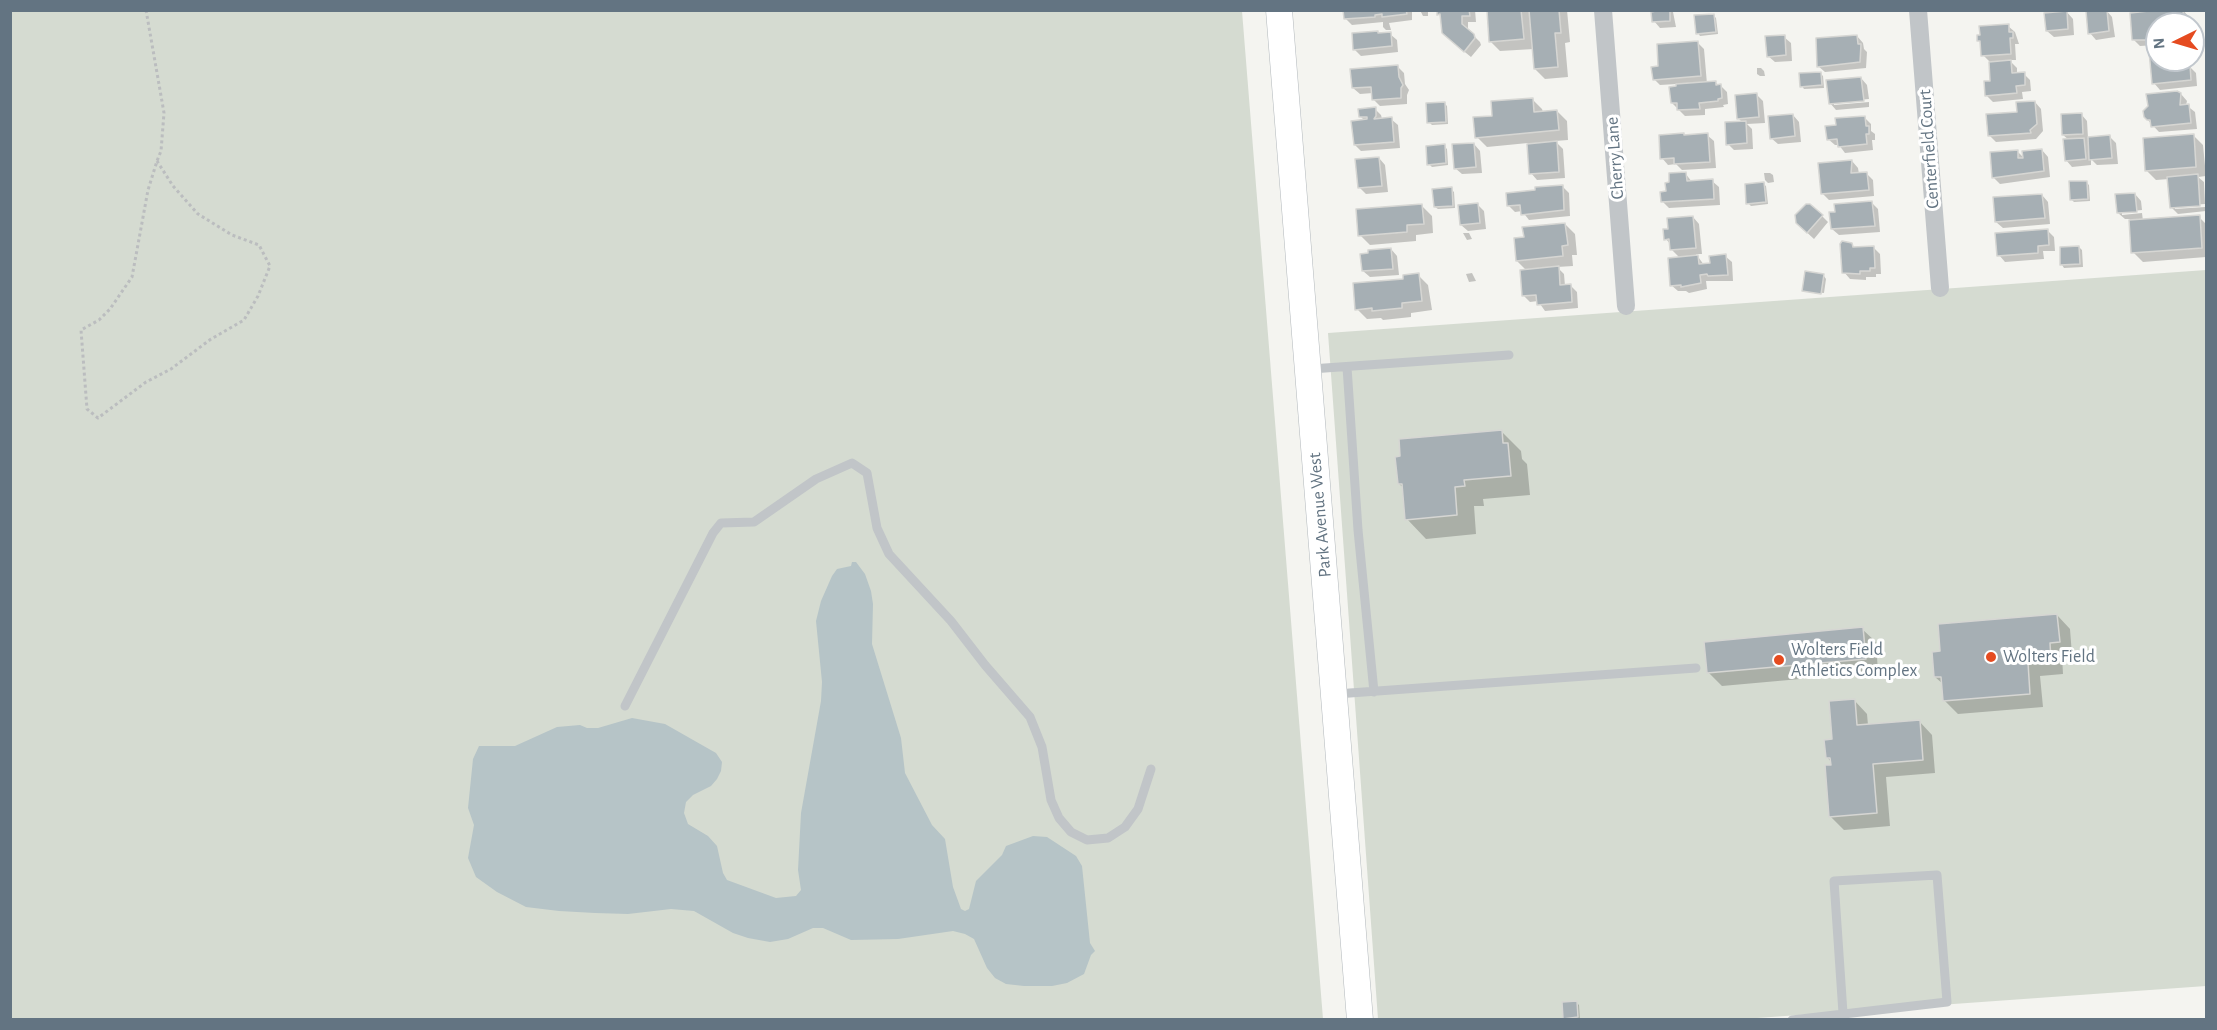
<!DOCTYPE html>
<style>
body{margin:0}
#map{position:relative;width:2217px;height:1030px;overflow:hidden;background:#f4f4f0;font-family:"Alegreya Sans",sans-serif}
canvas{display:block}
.frame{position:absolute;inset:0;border:12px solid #637482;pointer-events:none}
.north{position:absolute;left:2145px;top:12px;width:60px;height:60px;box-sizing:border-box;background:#fff;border:2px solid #c1c7cd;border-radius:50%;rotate:265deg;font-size:16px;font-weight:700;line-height:24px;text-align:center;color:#637482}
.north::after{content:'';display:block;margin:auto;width:21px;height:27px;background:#e54b20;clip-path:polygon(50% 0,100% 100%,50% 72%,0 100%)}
</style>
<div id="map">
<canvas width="2217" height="1030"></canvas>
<div class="frame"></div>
<div class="north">N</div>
</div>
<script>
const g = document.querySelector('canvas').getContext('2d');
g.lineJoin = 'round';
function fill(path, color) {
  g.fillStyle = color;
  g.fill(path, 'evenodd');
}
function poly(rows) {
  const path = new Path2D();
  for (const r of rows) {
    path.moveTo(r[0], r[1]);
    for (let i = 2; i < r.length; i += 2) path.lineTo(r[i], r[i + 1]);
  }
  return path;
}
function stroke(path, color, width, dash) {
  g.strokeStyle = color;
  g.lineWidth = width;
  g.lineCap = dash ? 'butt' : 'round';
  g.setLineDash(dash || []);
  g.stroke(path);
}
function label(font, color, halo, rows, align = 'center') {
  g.font = font + ' "Alegreya Sans",sans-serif';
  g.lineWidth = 6;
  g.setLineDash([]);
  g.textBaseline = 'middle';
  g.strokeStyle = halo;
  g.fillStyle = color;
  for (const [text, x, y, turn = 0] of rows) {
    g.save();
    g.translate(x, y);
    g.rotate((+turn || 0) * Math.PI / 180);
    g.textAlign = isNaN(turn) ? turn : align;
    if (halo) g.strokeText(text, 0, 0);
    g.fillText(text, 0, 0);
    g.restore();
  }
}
fill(poly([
 [10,11,1242,11,1323,1019,11,1019],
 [2206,270,2206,986,1743,1019,1378,1019,1328,333]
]), '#d5dbd1');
fill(poly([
 [852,562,856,562,865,574,871,591,873,604,872,644,901,738,905,773,932,825,945,839,953,887,961,909,965,911,969,909,976,881,1002,855,1006,846,1033,836,1047,837,1076,856,1082,866,1090,943,1095,951,1091,955,1084,974,1067,983,1052,986,1024,986,1006,984,995,978,987,968,974,939,965,934,953,931,898,939,851,940,823,928,813,928,788,939,770,942,748,938,733,933,694,911,671,909,628,914,595,913,559,911,526,907,497,892,476,877,468,858,474,825,468,808,473,759,479,746,515,746,557,727,580,725,587,728,598,728,632,718,665,724,716,753,722,762,721,771,717,779,711,786,693,795,686,802,684,813,688,824,708,836,717,846,723,873,727,880,776,898,796,896,801,890,798,870,801,813,821,701,822,682,816,621,821,601,832,576,837,569,851,566]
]), '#b6c4c7');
fill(poly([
 [1345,10,1412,10,1412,20,1389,23,1391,30,1386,30,1383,27,1383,22,1352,25,1345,18],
 [1420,10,1428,10,1428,16,1423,16],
 [1440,10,1475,10,1476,22,1468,22,1468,30,1480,42,1481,45,1471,57,1450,40],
 [1488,10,1567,10,1570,42,1565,43,1568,77,1545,79,1535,69,1534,49,1500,51,1490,41],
 [1653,10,1692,10,1673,12,1676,27,1660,28,1654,21,1655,13],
 [1983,10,2008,10,2008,11,1985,12],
 [2048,10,2065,10,2073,19,2074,35,2054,37,2047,31,2051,14],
 [2106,10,2112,17,2115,37,2096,40,2090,33],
 [2183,10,2188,16,2189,24,2157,24,2157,47,2155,45,2140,46,2134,40,2131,14],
 [1713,15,1716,18,1718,34,1700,36,1698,33],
 [2008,26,2015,32,2019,44,2015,44,2016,60,2009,60,2017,68,2017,74,2024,74,2030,80,2031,91,2022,92,2023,99,1993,102,1987,96,1992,82,1990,62,1983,55,1982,44,1978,40],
 [1390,34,1397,40,1398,52,1361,56,1355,50,1379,35],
 [1857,36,1863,43,1864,49,1867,52,1866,68,1825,72,1818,66],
 [1784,37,1791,43,1792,61,1775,62,1768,56],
 [1697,42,1704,49,1707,84,1716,83,1721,86,1727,92,1728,104,1723,105,1724,107,1705,109,1705,115,1685,116,1672,103,1677,84,1660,85,1654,79,1660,68],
 [2157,52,2157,60,2186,60,2187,67,2189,66,2196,73,2197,86,2160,90,2154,83],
 [1398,67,1404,73,1405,84,1409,90,1407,95,1407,104,1380,106,1373,99,1373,93,1360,94,1353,88],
 [1757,68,1761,68,1764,71,1765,76,1760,76,1757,74],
 [1820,73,1823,76,1824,88,1804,89,1802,86],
 [1861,78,1867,85,1869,99,1834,102,1834,105,1869,102,1869,107,1836,110,1830,103],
 [2181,94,2187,101,2186,105,2195,112,2197,129,2159,132,2145,117],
 [1757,95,1763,101,1765,123,1747,124,1752,129,1753,149,1734,150,1728,144,1743,123,1738,118],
 [1532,99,1542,109,1543,112,1557,111,1567,121,1568,140,1555,141,1563,149,1565,178,1537,180,1531,173,1528,143,1487,147,1477,137,1494,117],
 [2035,102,2041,109,2043,131,2036,139,1996,142,1989,135],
 [1444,103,1447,106,1448,124,1432,125,1429,122],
 [1375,109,1381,115,1382,119,1391,119,1398,125,1400,148,1361,151,1355,145,1365,121,1361,117],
 [2081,114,2087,121,2088,138,2110,137,2116,143,2118,164,2097,165,2091,159,2091,165,2072,167,2066,160,2069,140,2063,135],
 [1793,115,1799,122,1801,142,1778,144,1771,138],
 [1864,117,1871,124,1871,131,1875,134,1875,140,1872,140,1873,150,1845,153,1839,145,1835,145,1828,139,1837,126],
 [1684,135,1707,135,1714,141,1716,168,1682,170,1676,164,1668,165,1662,158],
 [2193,135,2203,145,2206,176,2198,177,2204,182,2205,204,2175,206,2175,209,2205,207,2206,211,2178,214,2171,207,2169,179,2156,180,2146,170],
 [1474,144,1480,151,1482,173,1462,174,1455,168],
 [1444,146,1447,149,1448,165,1432,167,1429,164],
 [2042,150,2048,157,2050,177,2000,184,1993,177,2017,151,2024,158],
 [1379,158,1385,165,1388,192,1366,194,1359,187],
 [1852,161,1858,168,1859,174,1866,173,1873,180,1874,196,1829,200,1822,193],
 [1685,173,1692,182,1712,181,1719,187,1720,205,1669,208,1663,202,1667,192],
 [1764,173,1770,173,1773,175,1774,182,1768,183,1765,180],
 [2086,182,2089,185,2090,201,2074,202,2071,199],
 [1763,184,1766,186,1768,204,1751,206,1748,203],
 [1562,186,1569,193,1570,216,1529,220,1522,211,1515,212,1508,205],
 [1451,189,1454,192,1455,208,1438,209,1435,207],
 [2135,194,2141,201,2142,210,2122,212,2122,215,2142,213,2143,221,2199,217,2206,224,2206,257,2143,262,2133,252,2130,219,2125,219,2118,213],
 [2042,195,2048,202,2050,224,2003,228,1996,222],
 [1871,202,1878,209,1880,232,1839,235,1832,229],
 [1477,204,1484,211,1486,229,1468,231,1461,225],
 [1422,206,1432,216,1433,233,1416,235,1416,241,1370,245,1360,235],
 [1822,216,1828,222,1814,239,1801,227],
 [1693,217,1699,224,1702,254,1696,254,1704,265,1711,264,1725,256,1732,262,1733,281,1706,281,1707,289,1689,293,1686,291,1678,291,1671,285,1680,258,1671,249,1671,245,1666,239],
 [1565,224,1575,234,1577,255,1572,255,1573,266,1557,267,1564,274,1565,286,1570,285,1577,292,1578,308,1545,311,1538,301,1530,302,1524,296,1527,271,1517,261,1525,239],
 [2047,230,2054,237,2055,251,2043,251,2044,259,2005,262,1999,255],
 [1463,233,1469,233,1472,239,1467,240],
 [1852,245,1855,248,1874,248,1880,254,1881,274,1876,274,1876,277,1866,277,1866,280,1850,279,1844,272],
 [2079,247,2082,250,2083,267,2064,268,2062,265],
 [1391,249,1397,256,1399,275,1370,277,1363,271],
 [1472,273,1476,281,1469,282,1466,274],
 [1418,275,1428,285,1432,310,1411,313,1411,317,1383,320,1381,318,1367,319,1357,309],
 [1824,276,1826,279,1824,293,1803,291],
 [1502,432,1521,451,1522,459,1527,464,1530,495,1483,499,1484,506,1474,506,1476,534,1426,539,1407,519,1404,488,1399,484],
 [2057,615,2070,629,2072,655,2062,656,2063,674,2040,676,2043,707,1958,714,1944,700,1943,684,1935,677],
 [1862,629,1876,642,1878,672,1722,686,1708,672],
 [1854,700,1867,714,1868,725,1919,721,1932,735,1935,773,1886,777,1890,826,1844,830,1830,816,1833,766,1832,763,1827,757,1833,741],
 [1576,1002,1579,1005,1580,1020,1566,1020,1565,1018]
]), '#0003');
const building = poly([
 [1343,10,1406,10,1407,14,1382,17,1382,14,1375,15,1375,17,1344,19,1343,10],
 [1437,10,1469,10,1470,16,1462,16,1462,24,1474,34,1475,38,1464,52,1442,33,1440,14,1437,15,1437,10],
 [1487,10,1521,10,1524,39,1489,42,1487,10],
 [1529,10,1559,10,1561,33,1555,33,1558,67,1534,69,1529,10],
 [1661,10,1670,10,1670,21,1652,22,1651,12,1661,10],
 [2107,10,2109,31,2088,34,2086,11,2107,10],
 [2158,10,2183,10,2184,24,2157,24,2157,40,2132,40,2130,13,2158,10],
 [2067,11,2068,29,2046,31,2044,13,2067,11],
 [1714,14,1716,32,1696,34,1694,15,1714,14],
 [2009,24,2009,32,2013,32,2013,38,2010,38,2011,54,1981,56,1980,41,1977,41,1977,35,1980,35,1979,26,2009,24],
 [1378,31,1378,33,1391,32,1392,46,1353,50,1352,33,1378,31],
 [1785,35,1786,55,1767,57,1765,36,1785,35],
 [1857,35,1858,44,1861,44,1860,62,1817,67,1816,38,1857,35],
 [1698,41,1701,76,1653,80,1651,67,1658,66,1657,44,1698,41],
 [2157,50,2157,60,2181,60,2181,66,2190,65,2191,80,2152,84,2149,51,2157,50],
 [2011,60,2012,73,2025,72,2025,85,2016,86,2017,93,1985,96,1984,81,1990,81,1989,62,2011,60],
 [1398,65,1399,77,1403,85,1401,88,1401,98,1372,100,1371,87,1352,88,1350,69,1398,65],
 [1821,72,1822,85,1800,87,1799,73,1821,72],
 [1861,77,1864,101,1829,104,1826,80,1861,77],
 [1716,81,1716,85,1721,84,1722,98,1718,99,1718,101,1699,103,1700,109,1677,110,1677,103,1671,103,1669,87,1676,86,1676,84,1716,81],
 [2177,91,2181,93,2180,105,2189,104,2191,123,2151,127,2150,120,2147,120,2144,117,2143,111,2148,106,2146,94,2177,91],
 [1757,93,1759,117,1737,119,1735,95,1757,93],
 [1533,98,1534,112,1557,110,1559,130,1475,138,1473,117,1492,116,1491,101,1533,98],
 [2035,101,2037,124,2030,130,2031,133,1988,136,1986,114,2017,112,2016,102,2035,101],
 [1445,102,1446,122,1427,123,1426,103,1445,102],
 [1376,107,1376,116,1374,119,1392,117,1394,142,1354,145,1351,121,1367,119,1367,117,1359,117,1358,109,1376,107],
 [2082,113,2083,134,2062,135,2061,114,2082,113],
 [1793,114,1795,136,1770,139,1768,116,1793,114],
 [1865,116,1866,126,1869,126,1869,134,1866,134,1867,144,1838,147,1837,139,1827,140,1825,126,1836,125,1835,118,1865,116],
 [1746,121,1747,143,1726,145,1725,122,1746,121],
 [1684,133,1684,135,1708,133,1710,162,1674,164,1674,158,1660,159,1659,135,1684,133],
 [2194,134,2196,167,2145,171,2143,138,2194,134],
 [2110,135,2112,158,2089,160,2088,137,2110,135],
 [2084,138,2086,159,2065,161,2063,139,2084,138],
 [1557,141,1559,172,1529,174,1527,144,1557,141],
 [1474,143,1476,167,1454,169,1452,144,1474,143],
 [1445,144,1446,163,1427,165,1426,146,1445,144],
 [2042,149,2044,171,1992,178,1990,152,2018,150,2018,158,2023,158,2022,151,2042,149],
 [1379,157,1382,186,1358,188,1355,159,1379,157],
 [1852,160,1851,173,1867,172,1869,190,1821,194,1818,163,1852,160],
 [1686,172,1687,181,1713,179,1714,199,1661,202,1660,192,1666,191,1665,183,1669,182,1669,173,1686,172],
 [2198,174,2200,206,2170,208,2167,177,2198,174],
 [2069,181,2087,181,2088,199,2070,200,2069,181],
 [1764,182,1766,202,1746,204,1745,184,1764,182],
 [1563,185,1564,210,1521,215,1520,205,1507,206,1506,193,1535,190,1535,187,1563,185],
 [1452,187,1453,206,1434,207,1432,189,1452,187],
 [2135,193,2137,212,2117,213,2115,194,2135,193],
 [2042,194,2045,218,1995,222,1993,197,2042,194],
 [1872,201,1875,226,1831,229,1829,212,1835,212,1834,204,1872,201],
 [1478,203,1480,223,1460,225,1458,205,1478,203],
 [1422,204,1424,224,1407,225,1407,232,1358,236,1356,209,1422,204],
 [1806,204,1810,204,1823,215,1807,233,1796,223,1795,215,1806,204],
 [2200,215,2202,248,2131,253,2129,220,2200,215],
 [1693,216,1696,248,1670,250,1669,239,1664,240,1663,229,1668,229,1667,218,1693,216],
 [1565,223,1568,245,1562,246,1563,256,1516,261,1514,238,1524,237,1522,227,1565,223],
 [2048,229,2049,245,2038,246,2038,253,1997,256,1995,233,2048,229],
 [1842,241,1852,243,1853,247,1874,246,1875,268,1870,268,1870,271,1860,271,1860,274,1842,273,1840,244,1842,241],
 [2079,246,2080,264,2060,265,2060,247,2079,246],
 [1391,248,1393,269,1362,271,1360,254,1368,253,1368,250,1391,248],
 [1726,254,1728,275,1708,276,1707,274,1700,275,1701,283,1681,287,1681,285,1670,286,1668,258,1698,255,1699,264,1710,263,1709,256,1726,254],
 [1559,266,1560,285,1571,284,1572,302,1537,305,1536,295,1522,296,1520,270,1559,266],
 [1805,271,1824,274,1821,294,1802,291,1805,271],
 [1419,273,1422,301,1402,303,1402,308,1372,311,1372,308,1355,310,1353,283,1403,279,1403,275,1419,273],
 [1502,430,1503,443,1508,443,1511,476,1464,480,1465,486,1455,487,1457,515,1405,520,1402,484,1398,484,1395,457,1400,456,1399,439,1502,430],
 [2057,614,2060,642,2050,643,2051,661,2028,663,2030,694,1943,701,1941,677,1934,677,1932,652,1940,651,1938,624,2057,614],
 [1863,627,1866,659,1707,673,1704,642,1863,627],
 [1855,699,1857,725,1920,720,1923,760,1873,764,1877,813,1829,817,1825,765,1831,765,1830,758,1826,758,1824,740,1832,739,1829,701,1855,699],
 [1577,1001,1578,1017,1563,1019,1562,1002,1577,1001]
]);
fill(building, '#a6afb4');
stroke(building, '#d6d6d3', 1.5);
const secondary = poly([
 [1279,10,1360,1020]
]);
stroke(secondary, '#b1b7bb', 27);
stroke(poly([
 [146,10,164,113,161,151,157,161,148,190,132,277,110,309,99,320,81,330,87,409,98,418,146,382,171,369,211,339,244,320,258,296,270,266,259,245,232,235,198,214,173,186,157,161]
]), '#bbbdbf', 3, [3, 3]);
stroke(poly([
 [1347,367,1358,530,1374,692],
 [1311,369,1509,355],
 [1336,694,1696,668],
 [625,706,713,533,721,523,754,522,816,479,852,463,867,473,877,528,889,554,951,621,985,665,1030,717,1042,747,1051,800,1059,818,1071,832,1087,840,1108,838,1125,827,1138,809,1151,769],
 [1792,1020,1947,1002,1937,875,1834,881,1843,1013]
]), '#c1c5c8', 9);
stroke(poly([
 [1603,10,1626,306],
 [1918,10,1940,288]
]), '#c1c5c8', 18);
stroke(secondary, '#fff', 26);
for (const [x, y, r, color] of [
 [1991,657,6,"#e54b20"],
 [1779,660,6,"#e54b20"]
]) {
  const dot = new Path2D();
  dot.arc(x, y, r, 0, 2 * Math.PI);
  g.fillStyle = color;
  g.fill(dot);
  stroke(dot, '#fff', 2);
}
label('18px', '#637482', '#fff', [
 ["Centerfield Court",1929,149,-94],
 ["Cherry Lane",1615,158,-94],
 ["Park Avenue West",1320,515,-95]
]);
label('18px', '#637482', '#fff', [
 ["Wolters Field",1791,650],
 ["Athletics Complex",1791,671],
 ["Wolters Field",2003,657]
], 'left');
</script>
